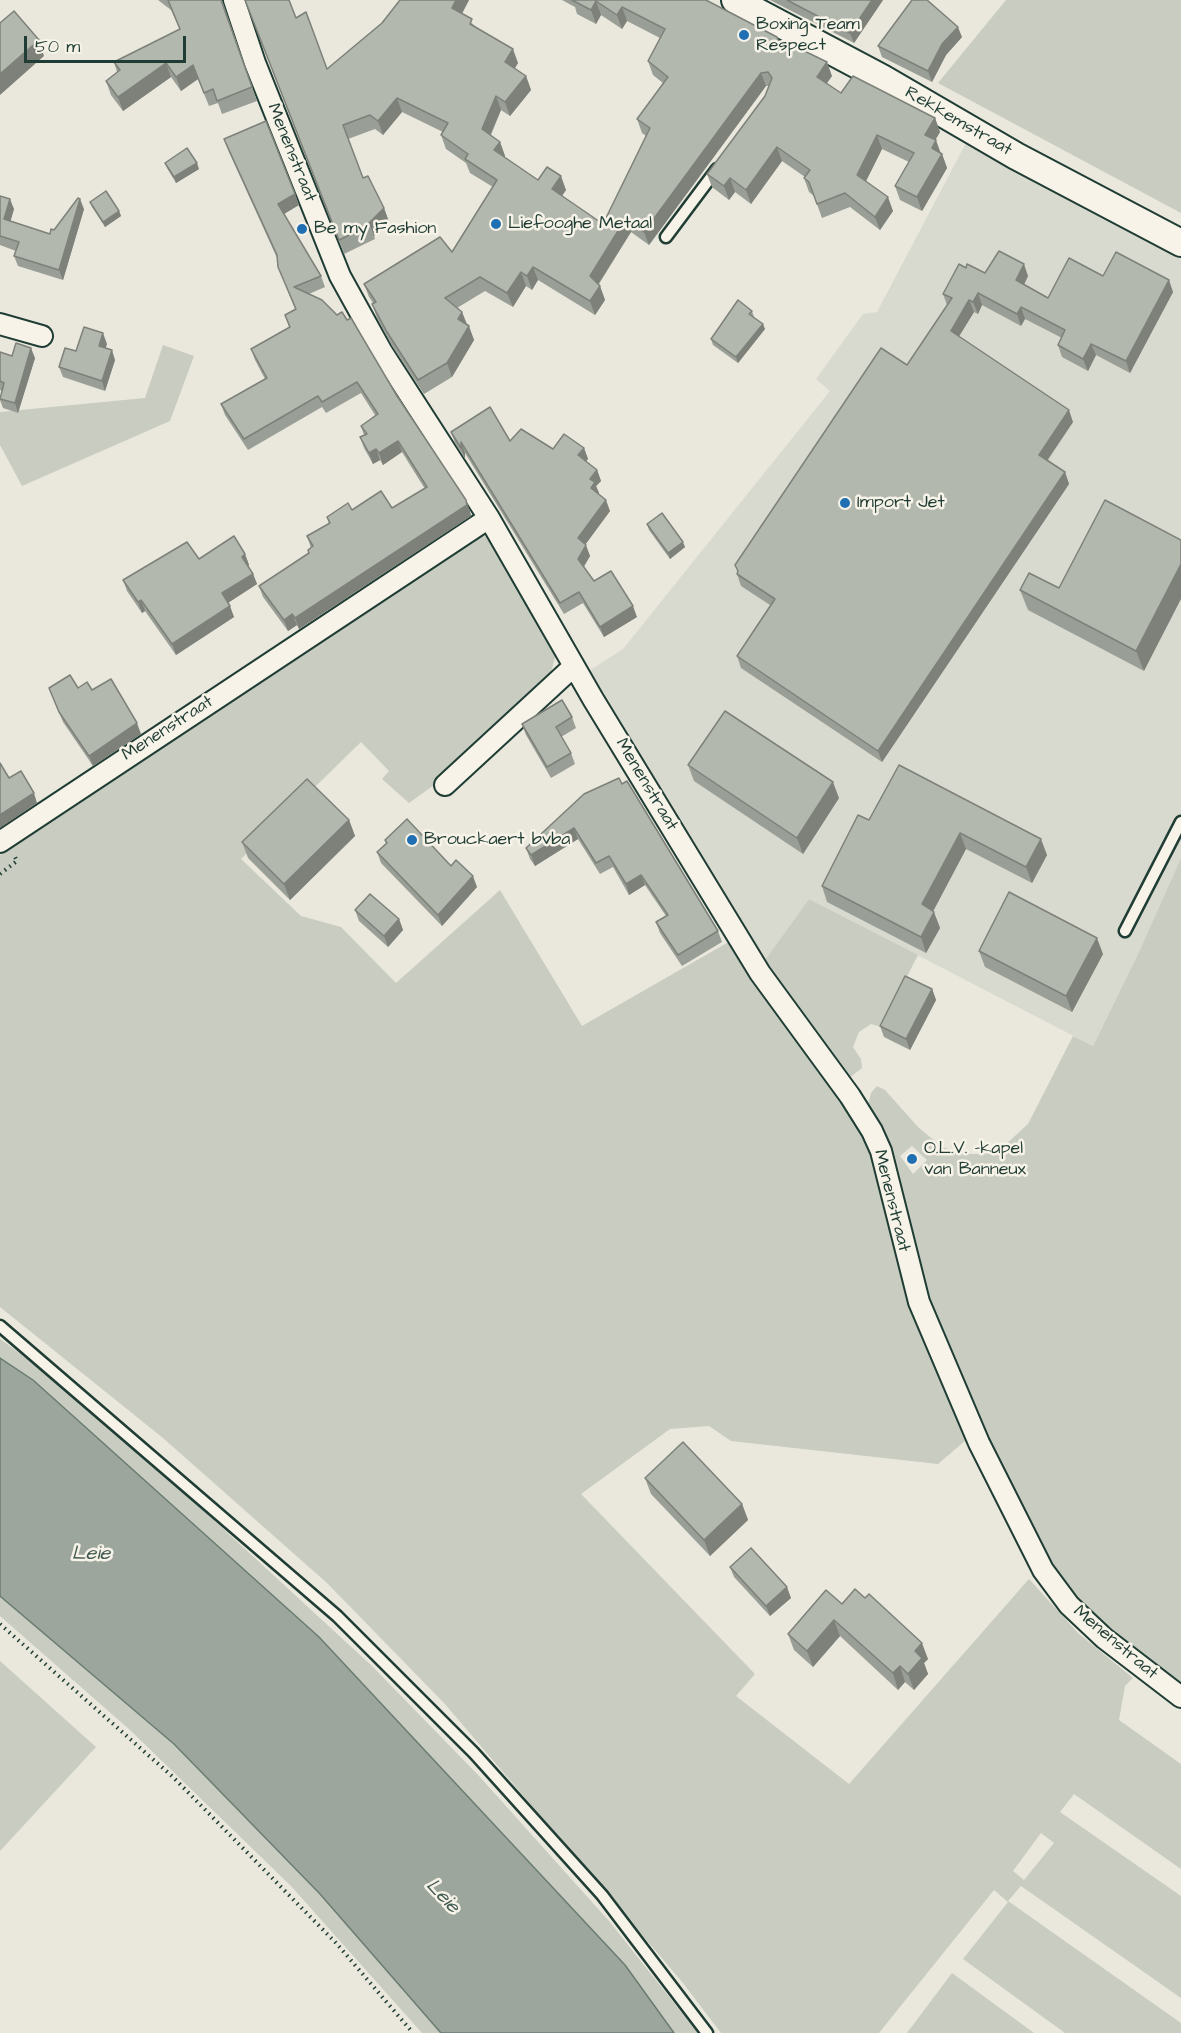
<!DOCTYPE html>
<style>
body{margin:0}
#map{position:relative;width:1181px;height:2033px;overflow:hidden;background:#eae8dd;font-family:"Architects Daughter",sans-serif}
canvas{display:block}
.scale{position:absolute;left:24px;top:36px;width:162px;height:27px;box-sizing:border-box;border:3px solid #1f3d34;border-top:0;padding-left:8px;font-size:18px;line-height:21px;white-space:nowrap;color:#1f3d34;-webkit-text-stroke:4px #f7f3e8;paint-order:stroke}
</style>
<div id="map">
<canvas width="1181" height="2033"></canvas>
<div class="scale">50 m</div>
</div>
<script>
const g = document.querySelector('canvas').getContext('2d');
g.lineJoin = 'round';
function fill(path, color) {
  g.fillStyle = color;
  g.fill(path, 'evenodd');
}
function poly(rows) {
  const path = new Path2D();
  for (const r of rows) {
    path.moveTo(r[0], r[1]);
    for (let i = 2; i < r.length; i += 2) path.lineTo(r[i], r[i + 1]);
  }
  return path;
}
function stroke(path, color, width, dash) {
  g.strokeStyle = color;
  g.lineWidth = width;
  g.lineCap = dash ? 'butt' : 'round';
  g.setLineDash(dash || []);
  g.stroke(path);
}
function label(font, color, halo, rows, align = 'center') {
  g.font = font + ' "Architects Daughter",sans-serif';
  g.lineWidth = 5;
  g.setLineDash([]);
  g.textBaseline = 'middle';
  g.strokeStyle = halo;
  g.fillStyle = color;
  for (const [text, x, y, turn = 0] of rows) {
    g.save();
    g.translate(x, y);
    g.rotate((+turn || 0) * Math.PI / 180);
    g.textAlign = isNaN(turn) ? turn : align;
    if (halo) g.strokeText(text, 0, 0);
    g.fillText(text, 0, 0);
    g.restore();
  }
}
fill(poly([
 [967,141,1181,259,1181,858,1138,954,1093,1046,809,899,765,960,589,671,623,649,830,391,816,379,863,314,877,312]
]), '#d9dacf');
fill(poly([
 [1006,0,1181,0,1181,213,938,83],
 [163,345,194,356,170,421,22,486,0,445,0,412,145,398],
 [479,535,488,537,556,654,550,676,434,785,409,803,382,779,389,771,361,742,241,859,301,916,341,927,396,983,500,890,582,1026,732,940,861,1130,877,1172,885,1214,911,1306,966,1440,938,1464,731,1441,709,1426,670,1429,581,1494,755,1674,736,1696,849,1784,1029,1579,1078,1633,1133,1678,1125,1686,1119,1720,1181,1764,1181,1869,1074,1794,1060,1812,1181,1896,1181,1998,1021,1886,1008,1901,1181,2023,1181,2033,1065,2033,963,1959,1008,1902,994,1890,879,2033,721,2033,683,1983,444,1703,327,1583,163,1438,0,1307,0,855,214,707],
 [1041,1833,1054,1843,1024,1880,1013,1871],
 [1181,858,1181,1684,1111,1635,1061,1580,1035,1541,1009,1490,930,1307,906,1221,901,1187,891,1164,888,1140,880,1122,868,1105,871,1093,877,1086,885,1090,919,1128,942,1147,964,1154,984,1154,1004,1146,1028,1124,1073,1036,1093,1046,1138,954],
 [912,1146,927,1160,913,1174,900,1156],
 [809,899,918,955,881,1027,871,1024,859,1032,853,1047,861,1059,862,1068,848,1079,765,960],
 [0,1339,40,1368,155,1466,372,1666,479,1776,609,1921,698,2033,674,2033,625,1965,319,1637,33,1380,0,1358],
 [0,1596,174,1744,320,1894,441,2033,422,2033,291,1886,130,1730,0,1616],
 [0,1661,96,1747,0,1851],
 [952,1973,1034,2033,907,2033]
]), '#c8ccc1');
const water = poly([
 [0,1358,33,1380,319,1637,625,1965,674,2033,441,2033,320,1894,174,1744,0,1596,0,1358]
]);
fill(water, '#9ca69c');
stroke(water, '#6a7c72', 1.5);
const service = poly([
 [666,237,717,169],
 [1125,931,1181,822],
 [0,1326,337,1616,474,1753,602,1895,707,2033]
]);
const minor = poly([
 [234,0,255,63,340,276,382,352,489,518,593,699,760,973,850,1096,872,1131,881,1151,919,1302,979,1443,1043,1570,1069,1605,1104,1638,1181,1697],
 [0,324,42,336],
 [445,785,574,666],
 [0,842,489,518]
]);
const tertiary = poly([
 [735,0,882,78,1016,156,1181,243]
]);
stroke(service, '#1f3d34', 15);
stroke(minor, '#1f3d34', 24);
stroke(tertiary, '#1f3d34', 30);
stroke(poly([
 [0,874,17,861,14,855],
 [0,1624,173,1777,337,1944,413,2033]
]), '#1f3d34', 4, [1.5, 4.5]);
stroke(service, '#f7f3e8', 10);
stroke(minor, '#f7f3e8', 20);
stroke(tertiary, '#f7f3e8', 26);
fill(poly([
 [158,0,222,0,223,3,257,101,222,114,218,103,209,106,198,79,181,91,171,77,123,111,111,95,106,81,117,72,114,62,180,30,171,10],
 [245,0,296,18,327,69,382,23,400,0,469,0,462,14,475,26,518,63,515,68,526,76,531,90,510,116,501,110,491,135,500,142,505,156,504,157,538,180,566,190,562,196,603,224,646,136,642,133,637,119,663,83,653,75,648,61,660,38,627,21,622,29,601,15,596,24,577,14,575,7,562,0,706,0,781,47,832,76,827,83,841,93,935,118,940,132,935,140,940,153,942,154,947,168,922,211,900,200,895,186,909,162,882,149,866,181,893,211,880,230,850,207,822,218,814,196,809,192,804,178,805,177,782,161,751,204,735,192,729,200,712,187,707,174,765,96,769,86,766,86,649,245,631,232,599,284,605,300,595,315,538,280,532,290,526,286,513,307,485,291,457,308,462,312,474,340,452,377,424,394,392,346,377,318,372,304,373,303,369,297,364,284,452,252,493,187,470,173,466,163,446,149,441,135,443,132,402,112,383,135,375,129,348,139,363,178,384,208,389,222,374,236,375,239,344,254],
 [770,0,883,0,854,43],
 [962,37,946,55,932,82,882,57,878,46],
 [224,139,295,194,299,205,284,214,321,276,325,287,309,294,397,396,470,511,471,516,299,629,297,625,288,631,263,597,259,586,309,553,308,550,311,548,307,536,329,524,327,517,352,510,392,508,425,489,402,452,383,465,380,460,373,464,364,448,360,437,364,435,361,426,375,415,361,393,326,413,322,407,248,450,225,415,221,404,265,379,255,360,251,349,289,327,285,315,295,309,278,267,277,258,228,150],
 [165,163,199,169,176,183,167,168],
 [0,196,14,209,10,221,50,234,84,209,63,280,18,266,14,256,16,251,0,245],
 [90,202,119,211,121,216,105,227,92,207],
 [966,268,985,273,1028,276,1024,285,1048,298,1103,276,1173,292,1130,373,1096,355,1088,371,1062,357,1058,345,1062,338,1025,319,1021,326,982,305,978,314,974,312,959,336,1073,422,1048,460,1065,472,1069,484,882,762,741,668,737,656,770,605,741,586,737,574,738,572,735,565,907,365,947,305,943,294],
 [752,311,754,317,765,329,738,363,713,345,711,339],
 [107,344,105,348,115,360,105,391,63,377,59,367,76,351],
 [0,352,12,356,35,358,18,413,3,408,0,400,2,391,0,390],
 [451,432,510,441,553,449,584,448,588,459,586,461,597,470,601,481,596,486,599,493,598,494,610,511,585,545,590,556,584,567,594,581,637,617,604,637,583,603,564,614,465,453,465,459,455,443],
 [1105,500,1144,671,1028,610,1020,590,1059,588],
 [647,524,685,547,670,559,649,530],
 [245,554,249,565,248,566,253,574,257,584,228,603,234,617,176,655,145,611,142,613,127,591,123,580,199,559],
 [49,688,78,688,92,690,141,734,93,766,63,722],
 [572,717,576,728,561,737,571,753,575,764,551,778,526,735,522,724],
 [688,765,839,798,803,854,694,781],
 [899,765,1047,855,1032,883,966,849,933,911,940,928,926,953,827,902,822,886,869,820],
 [584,794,718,931,722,942,682,966,660,933,656,922,666,916,645,885,629,895,613,867,600,874,578,839,535,866,530,859,526,848],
 [349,820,355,836,290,900,248,858,242,842],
 [385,840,451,866,477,887,442,926,381,863,377,852,386,843],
 [355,910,399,919,403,930,388,947,359,921],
 [979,951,1103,954,1072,1012,985,967],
 [932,989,936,1000,910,1050,884,1037,880,1026],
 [645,1478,742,1504,748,1520,710,1556,651,1494],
 [730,1567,791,1598,770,1616,734,1577],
 [842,1604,928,1659,924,1663,928,1674,914,1690,905,1682,898,1690,840,1636,813,1667,794,1650,788,1634]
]), '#999e96');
fill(poly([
 [456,0,469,0,457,22,452,8],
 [872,0,883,0,854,43,850,33],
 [596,1,601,15,596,24,591,10],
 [622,7,627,21,622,29,617,15],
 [958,27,962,37,946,55,932,82,928,71,942,44],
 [39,40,44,56,0,95,0,74],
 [513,49,518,63,510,76,505,62],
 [827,62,832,76,822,90,817,77],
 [166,63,171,77,123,111,118,97],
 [193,65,198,79,181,91,176,77],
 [761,73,766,86,649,245,644,232],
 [526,76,531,90,510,116,505,102],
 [496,96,501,110,487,142,482,129],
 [397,98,402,112,383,135,378,121],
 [935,118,940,132,930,149,925,135],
 [877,135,882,149,862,189,857,175],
 [936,140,941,154,932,148],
 [500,142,505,156,499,164,494,150],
 [777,147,782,161,751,204,746,190],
 [942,154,947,168,922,211,917,197],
 [197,163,199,169,176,183,174,177],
 [561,176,566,190,557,203,552,189],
 [730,178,735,192,729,200,724,186],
 [295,194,299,205,282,215,278,204],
 [888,197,893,211,880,230,875,217],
 [10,199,14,209,8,230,4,219],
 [80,199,84,209,63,280,59,270],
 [384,208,389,222,374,236,369,223],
 [119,211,121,216,105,227,103,222],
 [626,218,631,232,595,289,590,276],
 [1024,264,1028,276,1020,292,1016,280],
 [533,267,538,280,532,290,527,276],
 [521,272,526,286,513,307,507,293],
 [1169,280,1173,292,1130,373,1126,361],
 [600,286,605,300,595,315,590,301],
 [978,293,982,305,978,314,973,302],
 [969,300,974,312,955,343,951,331],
 [1021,307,1025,319,1021,326,1017,314],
 [462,312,467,326,458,319],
 [763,324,765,329,738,363,736,357],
 [469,326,474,340,452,377,447,363],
 [103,333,107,344,103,356,99,346],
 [1091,344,1096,355,1088,371,1083,359],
 [31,348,35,358,18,413,15,403],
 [112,350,115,360,105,391,102,381],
 [1069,410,1073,422,1043,466,1039,455],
 [398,441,402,452,383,465,379,453],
 [461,442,465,453,465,459,461,448],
 [584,448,588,459,582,466,578,455],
 [376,449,380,460,373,464,369,453],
 [597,470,601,481,596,486,599,493,595,499,591,488,590,479],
 [1065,472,1069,484,882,762,878,751],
 [466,500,470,511,471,516,299,629,295,618],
 [606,500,610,511,582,549,578,538],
 [683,542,685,547,670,559,668,553],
 [586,545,590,556,582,569,578,559],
 [245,554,249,565,246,568,242,557],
 [1181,564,1181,599,1144,671,1136,651],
 [253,574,257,584,226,604,222,593],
 [141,600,145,611,142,613,138,602],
 [230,606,234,617,176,655,172,644],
 [633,606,637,617,604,637,600,627],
 [292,614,297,625,288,631,284,620],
 [137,723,141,734,93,766,89,756],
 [833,782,839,798,803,854,797,838],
 [34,793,37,803,0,828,0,815],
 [349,820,355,836,290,900,284,884],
 [574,828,578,839,535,866,531,855],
 [960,833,966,849,928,921,922,904],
 [1041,839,1047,855,1032,883,1026,867],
 [641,875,645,885,629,895,626,884],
 [473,876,477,887,442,926,438,915],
 [934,912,940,928,926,953,921,937],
 [399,919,403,930,388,947,384,936],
 [1097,938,1103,954,1072,1012,1066,996],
 [932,989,936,1000,910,1050,906,1039],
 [742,1504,748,1520,710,1556,704,1540],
 [787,1587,791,1598,770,1616,766,1606],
 [834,1620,840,1636,813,1667,807,1651],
 [922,1643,928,1659,924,1663,928,1674,914,1690,908,1674,915,1651],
 [900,1666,905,1682,898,1690,893,1673]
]), '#7d817a');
const building = poly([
 [168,0,221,0,252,87,217,101,213,89,204,93,193,65,176,77,166,63,118,97,106,81,120,70,114,62,180,29,168,0],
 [245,0,289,0,296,18,306,12,327,69,382,23,400,0,456,0,452,8,472,19,470,24,513,49,505,62,526,76,505,102,496,96,482,129,500,142,494,150,538,180,547,167,561,176,552,189,603,224,650,128,637,119,668,77,648,61,665,29,622,7,617,15,596,1,591,10,572,0,706,0,777,37,780,46,785,47,790,44,827,62,817,77,841,93,853,76,935,118,925,135,936,140,932,148,942,154,917,197,895,186,914,153,877,135,857,175,888,197,875,217,845,193,817,204,809,182,804,178,810,170,777,147,746,190,730,178,724,186,707,174,765,96,772,78,768,72,761,73,644,232,626,218,590,276,600,286,590,301,533,267,527,276,521,272,507,293,480,277,445,298,462,312,458,319,469,326,447,363,418,380,387,332,372,304,376,302,364,284,440,237,452,252,497,180,465,159,468,154,441,135,448,123,397,98,378,121,370,115,343,125,363,178,368,176,384,208,369,223,370,225,339,240,245,0],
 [787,0,872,0,850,33,787,0],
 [912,0,927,0,958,27,942,44,928,71,878,46,912,0],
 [14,11,39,40,0,74,0,23,14,11],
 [266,121,295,194,278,204,321,276,294,287,322,300,337,315,342,312,347,320,351,318,397,396,466,500,467,505,295,618,292,614,284,620,259,586,309,553,308,550,313,546,307,536,330,523,327,517,348,503,352,510,381,491,392,508,427,487,398,441,379,453,376,449,369,453,360,437,367,434,361,426,378,414,357,382,322,402,318,396,244,439,221,404,267,378,251,349,290,327,285,315,296,309,278,267,277,255,224,139,266,121],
 [187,148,197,163,174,177,165,163,187,148],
 [106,191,119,211,103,222,90,202,106,191],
 [0,196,10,199,4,219,50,234,51,229,54,230,78,198,80,199,59,270,14,256,19,242,0,236,0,196],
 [999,251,1024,264,1016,280,1048,298,1069,258,1103,276,1116,252,1169,280,1126,361,1091,344,1083,359,1058,345,1065,330,1021,307,1017,314,978,293,973,302,969,300,951,331,1069,410,1039,455,1065,472,878,751,737,656,775,599,737,574,738,571,735,565,881,348,907,365,952,298,943,294,959,264,966,268,967,264,985,273,999,251],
 [738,300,752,311,749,314,763,324,736,357,711,339,738,300],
 [84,327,103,333,99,346,112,350,102,381,59,367,65,348,76,351,84,327],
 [16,343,31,348,15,403,0,399,4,383,0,381,0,352,12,356,16,343],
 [490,407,510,441,521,429,553,449,564,434,584,448,578,455,597,470,590,479,595,482,591,488,606,500,578,538,586,545,578,559,594,581,611,571,633,606,600,627,579,592,560,603,461,442,461,448,451,432,490,407],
 [1105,500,1181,540,1181,564,1136,651,1020,590,1029,573,1059,588,1105,500],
 [662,513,683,542,668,553,647,524,662,513],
 [234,536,245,554,242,557,253,574,222,593,230,606,172,644,141,600,138,602,123,580,187,542,199,559,234,536],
 [70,675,78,688,87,682,92,690,111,679,137,723,89,756,59,712,49,688,70,675],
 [562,700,572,717,556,727,571,753,547,767,522,724,562,700],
 [725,711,833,782,797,838,688,765,725,711],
 [0,763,9,778,21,771,34,793,0,815,0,763],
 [899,765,1041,839,1026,867,960,833,922,904,934,912,921,937,822,886,858,815,869,820,899,765],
 [619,778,622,784,627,781,718,931,678,955,656,922,668,915,641,875,626,884,609,856,596,863,574,828,531,855,526,848,584,794,619,778],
 [307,779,349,820,284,884,242,842,307,779],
 [407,819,451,866,456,860,473,876,438,915,377,852,387,843,385,840,407,819],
 [1009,892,1097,938,1066,996,979,951,1009,892],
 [370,894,399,919,384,936,355,910,370,894],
 [905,976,932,989,906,1039,880,1026,905,976],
 [683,1442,742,1504,704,1540,645,1478,683,1442],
 [751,1548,787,1587,766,1606,730,1567,751,1548],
 [855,1589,865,1598,869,1594,922,1643,915,1651,922,1658,908,1674,900,1666,893,1673,834,1620,807,1651,788,1634,826,1590,842,1604,855,1589]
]);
fill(building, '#b2b8ae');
stroke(building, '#7d817a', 1.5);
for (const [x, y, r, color] of [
 [744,35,6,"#1f6fb2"],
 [496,224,6,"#1f6fb2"],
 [302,229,6,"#1f6fb2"],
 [845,503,6,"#1f6fb2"],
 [412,840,6,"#1f6fb2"],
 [912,1159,6,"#1f6fb2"]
]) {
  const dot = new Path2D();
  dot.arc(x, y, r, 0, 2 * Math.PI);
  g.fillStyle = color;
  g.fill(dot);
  stroke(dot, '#f7f3e8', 2);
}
label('18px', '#1f3d34', '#f7f3e8', [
 ["Boxing Team",756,25],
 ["Respect",756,46],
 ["Liefooghe Metaal",508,224],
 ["Be my Fashion",314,229],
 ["Import Jet",857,503],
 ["Brouckaert bvba",424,840],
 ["O.L.V. -kapel",924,1149],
 ["van Banneux",924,1170]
], 'left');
label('18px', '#1f3d34', '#f7f3e8', [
 ["Rekkemstraat",958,122,30],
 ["Menenstraat",291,153,68],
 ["Menenstraat",168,729,-33],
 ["Menenstraat",646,785,59],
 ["Menenstraat",891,1201,76],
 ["Menenstraat",1115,1643,40]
]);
label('italic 20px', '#445c53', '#f7f3e8', [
 ["Leie",91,1555],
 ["Leie",442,1897,46]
]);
</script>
